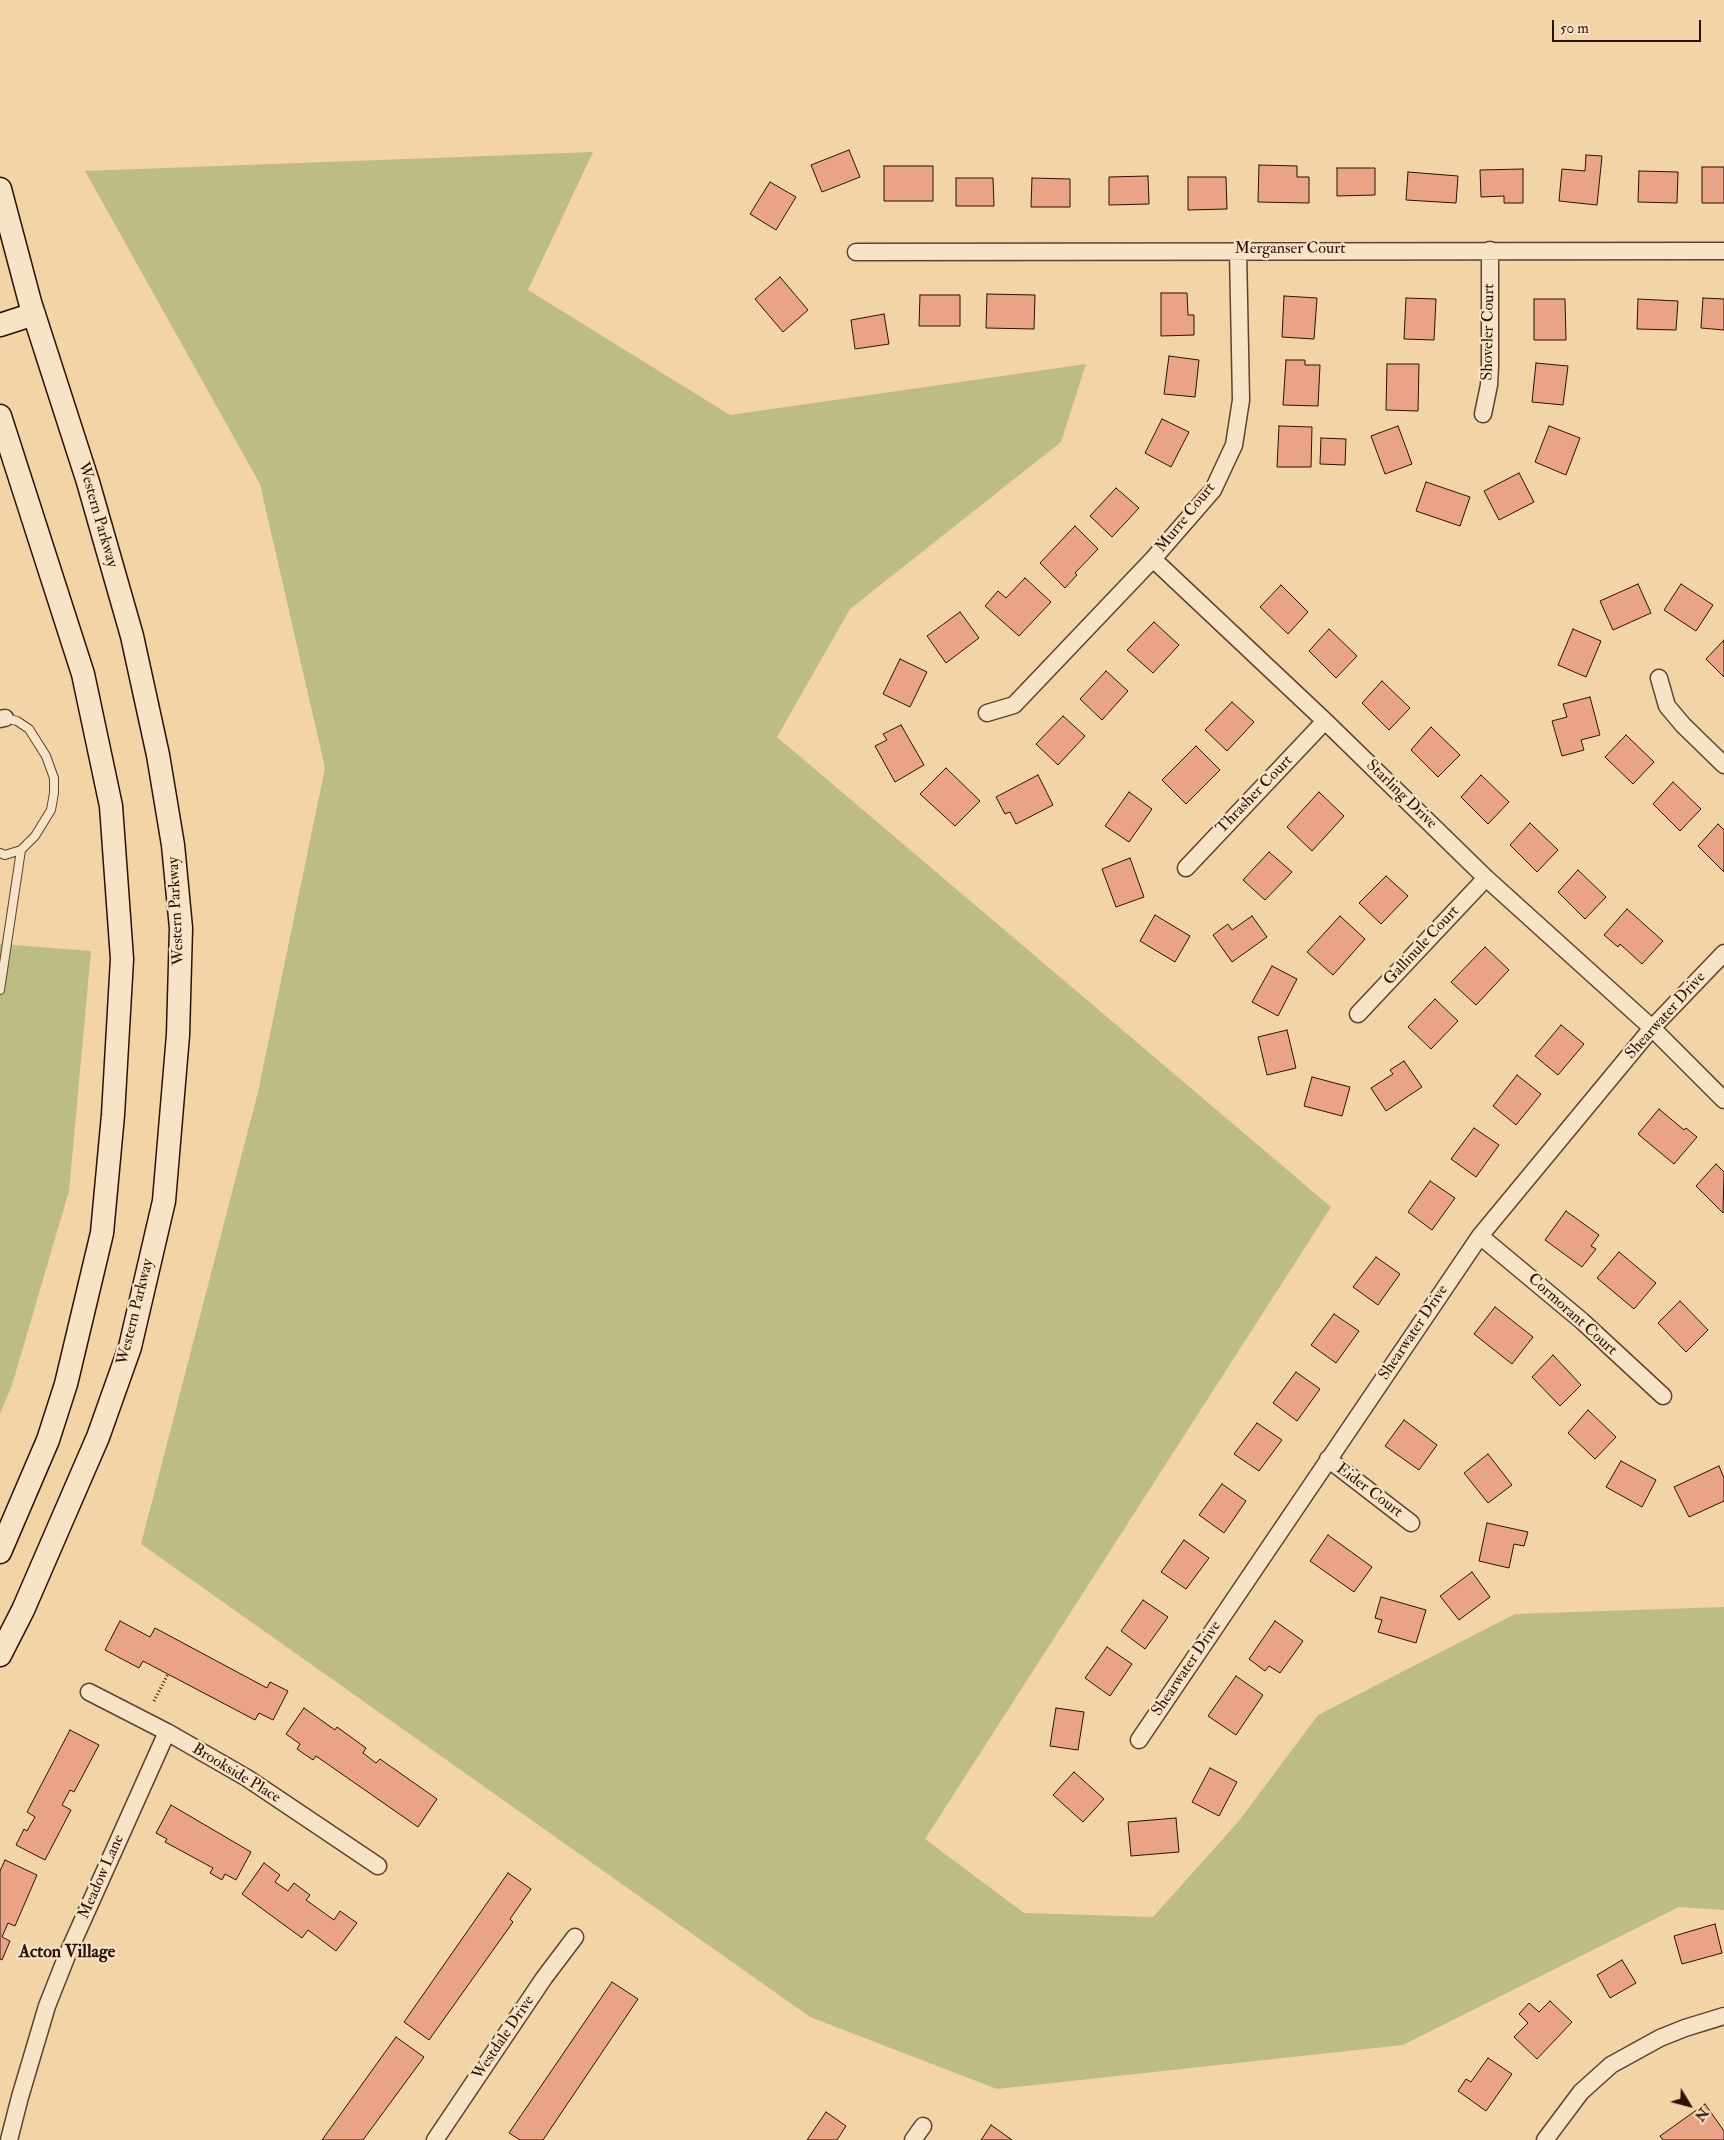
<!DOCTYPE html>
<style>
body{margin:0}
#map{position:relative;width:1724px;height:2140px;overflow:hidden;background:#f2d4a6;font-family:"IM FELL Double Pica",serif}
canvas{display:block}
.north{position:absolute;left:1664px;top:2080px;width:50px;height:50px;-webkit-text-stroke:4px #f7e3c5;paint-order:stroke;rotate:127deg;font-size:14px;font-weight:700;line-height:20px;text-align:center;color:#2d1107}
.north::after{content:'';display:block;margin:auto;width:18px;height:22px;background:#2d1107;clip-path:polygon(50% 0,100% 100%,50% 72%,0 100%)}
.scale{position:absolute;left:1552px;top:20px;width:149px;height:22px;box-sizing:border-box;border:2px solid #2d1107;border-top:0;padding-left:6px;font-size:15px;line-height:18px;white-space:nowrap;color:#2d1107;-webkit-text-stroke:4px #f7e3c5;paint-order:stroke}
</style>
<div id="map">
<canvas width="1724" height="2140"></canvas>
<div class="north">N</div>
<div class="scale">50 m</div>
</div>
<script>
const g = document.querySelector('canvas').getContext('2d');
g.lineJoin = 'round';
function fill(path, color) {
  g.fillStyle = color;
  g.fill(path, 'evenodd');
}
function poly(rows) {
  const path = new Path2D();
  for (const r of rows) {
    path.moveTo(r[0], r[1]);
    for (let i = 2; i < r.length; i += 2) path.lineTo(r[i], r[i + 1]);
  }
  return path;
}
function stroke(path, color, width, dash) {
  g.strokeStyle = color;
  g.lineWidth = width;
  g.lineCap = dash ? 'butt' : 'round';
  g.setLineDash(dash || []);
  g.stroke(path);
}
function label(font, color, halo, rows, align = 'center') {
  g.font = font + ' "IM FELL Double Pica",serif';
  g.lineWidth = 4.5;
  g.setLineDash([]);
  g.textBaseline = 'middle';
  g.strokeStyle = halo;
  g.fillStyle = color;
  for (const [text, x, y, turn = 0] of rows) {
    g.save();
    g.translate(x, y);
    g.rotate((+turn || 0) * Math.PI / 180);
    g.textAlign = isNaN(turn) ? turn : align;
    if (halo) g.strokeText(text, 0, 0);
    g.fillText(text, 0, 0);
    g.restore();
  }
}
fill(poly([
 [593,152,528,290,730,415,1086,364,1061,442,850,609,777,737,1331,1207,925,1839,1024,1913,1153,1917,1238,1822,1318,1715,1515,1614,1724,1607,1724,1910,1679,1907,1403,2045,997,2089,810,2017,141,1544,258,1092,325,768,260,484,85,171],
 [0,944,91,951,69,1191,12,1385,0,1414]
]), '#bdbc85');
const building = poly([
 [849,150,860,177,822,192,811,165,849,150],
 [1586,155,1602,156,1597,205,1559,201,1562,169,1585,171,1586,155],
 [1259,165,1297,166,1297,177,1309,177,1309,203,1258,202,1259,165],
 [884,166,933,166,933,201,884,201,884,166],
 [1702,167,1724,167,1724,203,1702,203,1702,167],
 [1337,168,1375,168,1375,195,1337,196,1337,168],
 [1523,169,1523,203,1504,203,1504,196,1481,197,1480,170,1523,169],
 [1639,171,1678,172,1677,203,1638,202,1639,171],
 [1408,172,1458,176,1456,203,1406,200,1408,172],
 [1148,176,1149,204,1109,205,1109,177,1148,176],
 [1188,177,1226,177,1227,209,1188,210,1188,177],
 [956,178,993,178,994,206,956,206,956,178],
 [1032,178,1070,179,1070,207,1031,207,1032,178],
 [770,182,796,197,776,230,750,214,770,182],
 [780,277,808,310,783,332,755,299,780,277],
 [1161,293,1187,293,1188,315,1194,315,1194,335,1161,336,1161,293],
 [987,294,1035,295,1034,329,986,328,987,294],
 [920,295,960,295,960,326,919,326,920,295],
 [1284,296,1317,298,1314,339,1282,337,1284,296],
 [1406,298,1436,299,1434,340,1404,339,1406,298],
 [1703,298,1724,299,1724,330,1701,328,1703,298],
 [1534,299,1565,299,1566,340,1534,340,1534,299],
 [1638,299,1678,301,1676,330,1637,329,1638,299],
 [884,314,889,344,855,349,851,320,884,314],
 [1169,356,1199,360,1195,397,1164,394,1169,356],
 [1286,360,1305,360,1305,365,1320,365,1318,406,1283,405,1286,360],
 [1536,363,1568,366,1563,405,1532,402,1536,363],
 [1387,364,1419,364,1418,411,1386,410,1387,364],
 [1162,419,1189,432,1171,467,1145,453,1162,419],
 [1279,426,1312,427,1311,467,1277,467,1279,426],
 [1398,426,1412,464,1385,474,1371,436,1398,426],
 [1549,426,1580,438,1566,475,1535,462,1549,426],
 [1321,438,1346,439,1345,465,1320,464,1321,438],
 [1519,473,1534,502,1499,520,1484,491,1519,473],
 [1426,482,1470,497,1460,526,1416,511,1426,482],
 [1116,488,1139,508,1112,537,1090,516,1116,488],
 [1075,526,1098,549,1075,573,1077,575,1065,588,1040,563,1075,526],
 [1025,578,1051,602,1019,636,985,606,998,591,1006,598,1025,578],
 [1638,584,1651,613,1613,630,1600,601,1638,584],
 [1681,584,1713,605,1696,631,1664,610,1681,584],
 [1281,585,1308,612,1288,634,1260,607,1281,585],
 [960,612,979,638,946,663,927,636,960,612],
 [1154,622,1179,645,1153,673,1127,650,1154,622],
 [1329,629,1357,656,1336,678,1309,651,1329,629],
 [1573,629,1601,641,1586,677,1558,665,1573,629],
 [1724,640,1724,677,1706,659,1724,640],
 [900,659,927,672,910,707,883,694,900,659],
 [1106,671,1128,691,1102,720,1080,699,1106,671],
 [1382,681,1410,708,1389,730,1362,703,1382,681],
 [1590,697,1600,735,1581,740,1584,750,1562,756,1552,721,1567,717,1563,704,1590,697],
 [1232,702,1254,722,1227,751,1205,730,1232,702],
 [1063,716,1085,736,1058,765,1036,744,1063,716],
 [901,725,924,765,895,782,875,746,887,740,883,734,901,725],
 [1431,727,1460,755,1438,777,1411,750,1431,727],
 [1626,735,1654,762,1633,784,1605,757,1626,735],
 [1196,746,1220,770,1186,804,1162,780,1196,746],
 [946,768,980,801,955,826,920,794,946,768],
 [1038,775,1053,805,1016,824,1010,812,1005,814,996,797,1038,775],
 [1481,775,1509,802,1488,824,1461,797,1481,775],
 [1673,782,1701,809,1680,831,1653,804,1673,782],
 [1129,792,1152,809,1129,842,1105,826,1129,792],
 [1319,792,1344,816,1312,851,1287,827,1319,792],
 [1530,823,1558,850,1537,872,1510,845,1530,823],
 [1718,824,1724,830,1724,872,1698,846,1718,824],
 [1269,852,1292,872,1265,900,1243,880,1269,852],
 [1130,858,1144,897,1116,907,1102,869,1130,858],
 [1578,870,1606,897,1585,919,1558,892,1578,870],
 [1386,876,1408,896,1381,924,1359,903,1386,876],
 [1627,909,1663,941,1642,964,1620,944,1618,947,1604,935,1627,909],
 [1155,915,1190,936,1175,962,1140,941,1155,915],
 [1252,916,1267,937,1232,962,1213,935,1228,924,1232,930,1252,916],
 [1340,916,1365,939,1333,975,1307,952,1340,916],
 [1485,947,1509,970,1476,1005,1451,982,1485,947],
 [1272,966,1297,979,1278,1016,1252,1002,1272,966],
 [1435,999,1458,1021,1431,1049,1408,1027,1435,999],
 [1561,1025,1584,1044,1558,1075,1535,1056,1561,1025],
 [1287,1030,1296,1068,1267,1075,1258,1037,1287,1030],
 [1404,1061,1422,1087,1386,1111,1371,1088,1393,1074,1390,1070,1404,1061],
 [1517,1075,1541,1094,1516,1125,1493,1106,1517,1075],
 [1312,1077,1350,1087,1342,1116,1304,1106,1312,1077],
 [1659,1109,1684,1130,1686,1128,1697,1137,1674,1164,1638,1134,1659,1109],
 [1474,1128,1499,1145,1476,1177,1451,1159,1474,1128],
 [1716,1164,1724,1172,1723,1213,1696,1186,1716,1164],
 [1430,1181,1455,1198,1432,1230,1408,1212,1430,1181],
 [1566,1211,1599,1235,1591,1246,1596,1249,1582,1267,1545,1240,1566,1211],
 [1619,1252,1656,1283,1634,1309,1597,1278,1619,1252],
 [1376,1257,1400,1274,1378,1305,1353,1287,1376,1257],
 [1680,1301,1708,1330,1686,1352,1658,1323,1680,1301],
 [1495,1307,1533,1337,1512,1364,1474,1334,1495,1307],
 [1334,1314,1359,1331,1336,1363,1311,1345,1334,1314],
 [1553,1355,1581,1385,1560,1406,1532,1377,1553,1355],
 [1296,1372,1320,1389,1297,1421,1273,1403,1296,1372],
 [1588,1410,1616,1437,1595,1459,1568,1433,1588,1410],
 [1404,1420,1437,1445,1419,1470,1385,1446,1404,1420],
 [1257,1423,1282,1440,1259,1471,1234,1454,1257,1423],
 [1488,1454,1512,1485,1488,1503,1464,1473,1488,1454],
 [1621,1461,1656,1480,1642,1507,1606,1487,1621,1461],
 [1719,1466,1724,1478,1724,1501,1689,1517,1674,1487,1719,1466],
 [1222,1484,1246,1501,1224,1533,1199,1515,1222,1484],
 [1487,1523,1528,1532,1524,1546,1514,1544,1509,1568,1479,1561,1487,1523],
 [1328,1535,1372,1567,1354,1592,1310,1561,1328,1535],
 [1184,1540,1209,1558,1186,1589,1161,1572,1184,1540],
 [1472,1572,1490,1597,1459,1620,1440,1596,1472,1572],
 [1381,1597,1426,1610,1416,1643,1378,1632,1382,1620,1375,1618,1381,1597],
 [1143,1600,1168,1617,1145,1649,1121,1631,1143,1600],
 [120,1621,150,1637,155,1628,267,1688,270,1682,288,1691,273,1720,259,1713,255,1720,143,1661,139,1668,105,1650,120,1621],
 [1275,1621,1303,1641,1280,1673,1269,1666,1265,1671,1249,1659,1275,1621],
 [1107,1647,1132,1664,1110,1696,1085,1678,1107,1647],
 [1236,1676,1263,1695,1236,1735,1208,1716,1236,1676],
 [304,1708,335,1730,337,1727,366,1748,363,1753,376,1763,380,1759,437,1799,418,1827,316,1756,313,1760,297,1749,300,1744,286,1734,304,1708],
 [1056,1708,1084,1712,1078,1750,1050,1746,1056,1708],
 [70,1730,99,1745,74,1792,70,1790,62,1805,71,1810,45,1860,16,1845,24,1829,27,1831,35,1817,27,1812,70,1730],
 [1210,1768,1237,1782,1219,1816,1192,1802,1210,1768],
 [1074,1772,1104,1799,1083,1822,1053,1795,1074,1772],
 [171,1805,251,1852,236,1880,225,1874,222,1880,210,1873,213,1868,165,1842,167,1839,156,1833,171,1805],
 [1176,1818,1179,1852,1131,1856,1128,1822,1176,1818],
 [5,1860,37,1875,15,1926,8,1923,2,1937,10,1941,2,1960,0,1959,0,1871,5,1860],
 [264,1863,280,1875,275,1882,288,1891,294,1883,310,1895,306,1900,334,1920,340,1911,357,1923,336,1951,308,1930,302,1938,242,1894,264,1863],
 [508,1873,531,1889,510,1919,513,1922,429,2040,404,2022,508,1873],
 [1715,1924,1722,1953,1682,1964,1674,1936,1715,1924],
 [1622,1960,1636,1983,1610,1998,1597,1975,1622,1960],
 [612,1982,638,1999,543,2140,520,2140,509,2133,612,1982],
 [1550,2001,1572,2022,1537,2059,1514,2037,1528,2023,1519,2014,1529,2003,1539,2012,1550,2001],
 [396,2037,424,2057,363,2140,322,2140,396,2037],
 [1488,2058,1512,2074,1486,2111,1458,2091,1466,2079,1471,2082,1488,2058],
 [1705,2104,1724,2131,1724,2140,1663,2140,1660,2136,1705,2104],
 [826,2112,846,2126,837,2140,807,2140,826,2112],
 [991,2125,1012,2140,981,2140,991,2125]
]);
fill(building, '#e9a487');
stroke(building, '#2d1107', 1);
const service = poly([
 [0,853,5,855,21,850,35,836,51,810,54,793,54,778,46,756,29,729,17,721,5,718],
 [0,990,21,850]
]);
const minor = poly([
 [856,252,1724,251],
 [1483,414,1489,385,1490,367,1490,250],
 [1153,559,1325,721,1486,878,1652,1028,1724,1100],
 [1659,678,1667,706,1683,725,1724,765],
 [987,713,1014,705,1153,559,1213,490,1234,445,1241,400,1238,250],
 [0,719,5,718],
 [1186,868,1325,721],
 [1358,1014,1486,878],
 [1480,1236,1582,1321,1663,1396],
 [1328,1459,1411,1523],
 [89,1692,167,1732,247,1778,378,1866],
 [1139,1740,1480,1236,1652,1028,1724,953],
 [9,2140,20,2097,47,2006,68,1953,167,1732],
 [435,2140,544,1978,575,1937],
 [913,2140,923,2126],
 [1545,2140,1581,2092,1611,2065,1660,2038,1685,2028,1724,2016]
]);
const secondary = poly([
 [0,189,30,302,88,482,132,636,158,755,173,845,181,928,178,1035,164,1201,130,1347,98,1437,23,1610,0,1655],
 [0,325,34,314],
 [0,416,83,674,111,806,122,959,113,1115,102,1233,66,1384,48,1440,0,1552]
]);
stroke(service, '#5e422f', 10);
stroke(minor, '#5e422f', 19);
stroke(secondary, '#2d1107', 25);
stroke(poly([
 [154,1701,168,1674]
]), '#2d1107', 3, [1, 2.5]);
stroke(service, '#f7e3c5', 8);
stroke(minor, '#f7e3c5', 16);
stroke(secondary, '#f7e3c5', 22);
label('16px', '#2d1107', '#f7e3c5', [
 ["Merganser Court",1290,250],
 ["Shoveler Court",1489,332,-89],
 ["Western Parkway",97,515,74],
 ["Murre Court",1186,518,-51],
 ["Thrasher Court",1255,795,-46],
 ["Starling Drive",1401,795,44],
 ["Western Parkway",177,911,-93],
 ["Gallinule Court",1422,946,-47],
 ["Shearwater Drive",1666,1016,-48],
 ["Western Parkway",136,1312,-76],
 ["Cormorant Court",1572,1315,42],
 ["Shearwater Drive",1414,1333,-56],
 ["Eider Court",1369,1491,37],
 ["Shearwater Drive",1187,1669,-56],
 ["Brookside Place",236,1774,31],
 ["Meadow Lane",102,1877,-66],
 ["Westdale Drive",504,2038,-56]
]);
label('bold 18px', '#2d1107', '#f7e3c5', [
 ["Acton Village",67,1953]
]);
</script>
